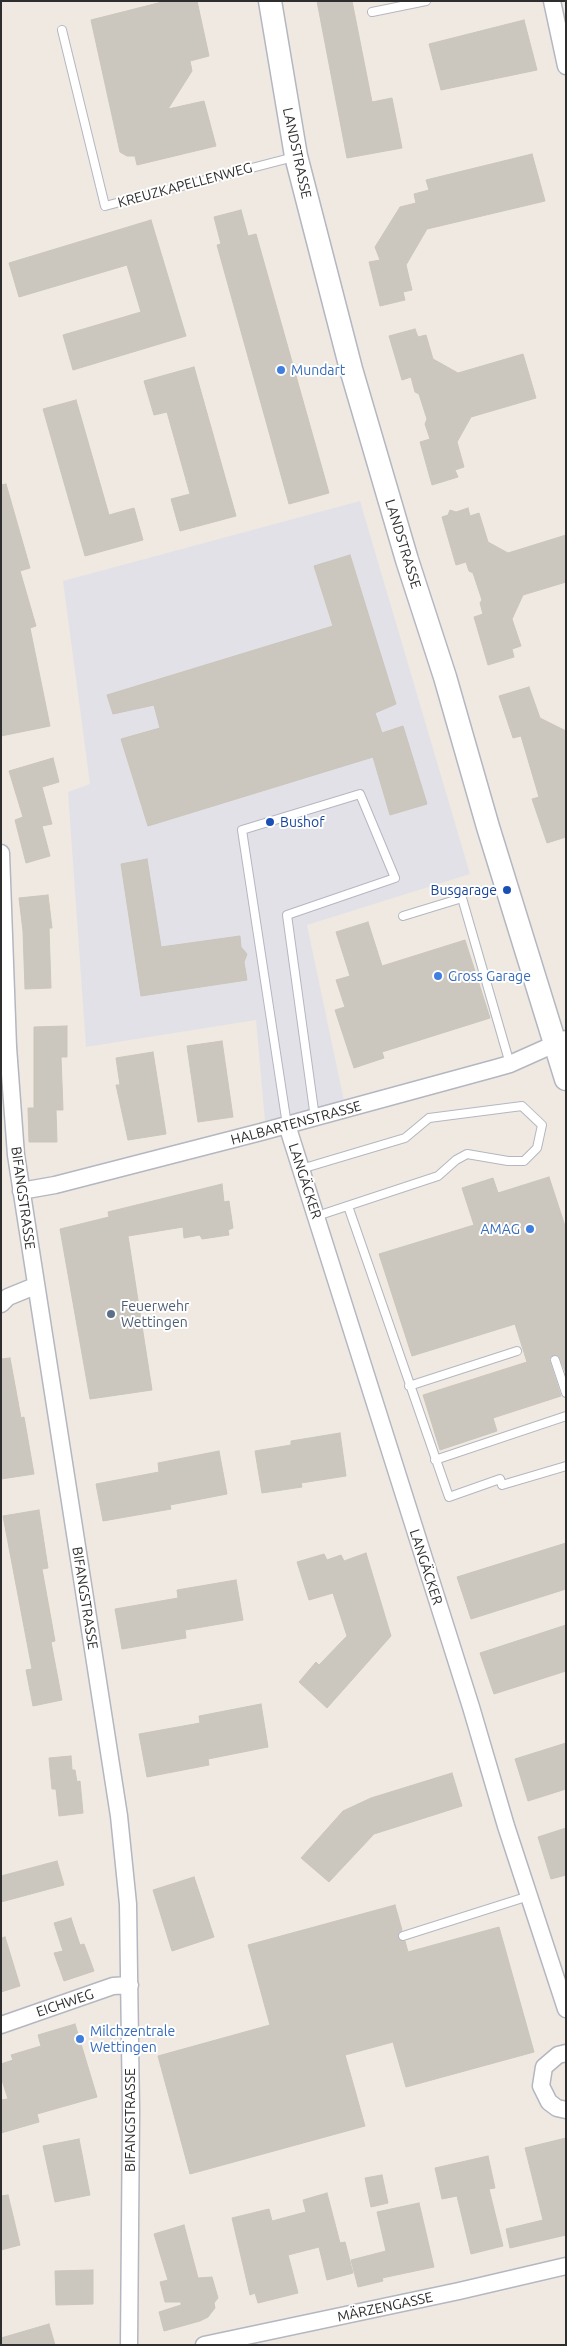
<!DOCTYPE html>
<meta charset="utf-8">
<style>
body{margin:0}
#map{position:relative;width:567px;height:2346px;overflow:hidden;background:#efe9e1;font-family:Ubuntu,sans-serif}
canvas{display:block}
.frame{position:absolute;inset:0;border:2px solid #2e2e2e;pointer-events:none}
</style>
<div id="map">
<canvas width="567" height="2346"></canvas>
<div class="frame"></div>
</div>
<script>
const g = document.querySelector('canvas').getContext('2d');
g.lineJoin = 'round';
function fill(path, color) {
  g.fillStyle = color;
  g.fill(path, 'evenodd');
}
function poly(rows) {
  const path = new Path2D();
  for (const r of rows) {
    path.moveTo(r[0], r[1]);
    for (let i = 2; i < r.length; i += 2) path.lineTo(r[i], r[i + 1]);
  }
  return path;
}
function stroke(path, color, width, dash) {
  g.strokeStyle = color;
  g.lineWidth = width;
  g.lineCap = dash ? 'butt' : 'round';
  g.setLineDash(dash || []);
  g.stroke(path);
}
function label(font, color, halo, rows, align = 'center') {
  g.font = font + ' Ubuntu,sans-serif';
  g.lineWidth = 4;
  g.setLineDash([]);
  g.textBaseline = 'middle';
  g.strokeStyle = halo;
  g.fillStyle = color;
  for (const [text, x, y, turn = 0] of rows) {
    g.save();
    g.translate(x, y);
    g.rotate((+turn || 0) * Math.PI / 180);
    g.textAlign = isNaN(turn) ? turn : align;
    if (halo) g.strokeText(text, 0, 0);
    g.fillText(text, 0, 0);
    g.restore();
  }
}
fill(poly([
 [360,501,470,874,307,925,344,1101,265,1121,256,1020,86,1047,68,792,90,784,63,581]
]), '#e3e1e8');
const building = poly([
 [166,1,197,1,209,56,190,61,192,71,168,109,204,101,216,146,137,165,135,156,127,156,120,152,91,20,166,1],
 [317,1,352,1,372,102,392,98,402,148,347,158,317,1],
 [524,20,537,70,441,90,429,44,524,20],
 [532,154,545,201,427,229,406,265,412,290,403,292,405,300,380,306,369,262,380,260,375,247,400,207,416,203,414,194,429,190,426,180,532,154],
 [241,210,248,236,256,234,329,493,289,504,217,245,221,244,214,217,241,210],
 [151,220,186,336,73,370,63,335,141,312,127,265,19,297,9,263,151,220],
 [415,329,418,337,426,335,433,359,458,373,523,354,536,398,471,417,457,442,464,467,455,470,458,477,432,485,420,442,430,439,425,424,427,419,419,394,415,392,411,377,402,380,389,336,415,329],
 [194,367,236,516,180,531,171,499,190,494,167,412,154,415,144,381,194,367],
 [76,400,109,515,134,508,143,540,85,556,43,409,76,400],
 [6,484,30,568,20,571,36,626,30,628,50,726,1,736,1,485,6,484],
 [468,508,470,516,479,513,488,542,508,553,566,535,566,582,523,595,512,619,521,646,512,649,514,657,488,665,474,617,483,614,480,603,482,600,473,573,469,571,466,562,456,565,442,517,448,515,450,510,456,512,468,508],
 [350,555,396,704,375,713,382,733,403,726,427,804,390,815,373,757,148,826,121,739,160,728,154,705,113,714,107,695,333,626,314,566,350,555],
 [529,687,540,718,566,731,566,837,547,843,532,799,539,797,521,736,513,738,499,696,529,687],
 [53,758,59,782,42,787,52,824,42,826,50,856,26,863,15,820,23,817,9,771,53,758],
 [147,859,161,947,240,936,241,947,247,954,244,962,247,980,141,996,121,864,147,859],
 [48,895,52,928,49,928,51,988,25,989,23,931,19,898,48,895],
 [368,922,382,966,465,940,490,1018,382,1052,384,1058,354,1068,335,1010,345,1007,336,980,350,976,336,932,368,922],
 [67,1026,67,1057,61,1057,63,1110,56,1110,57,1142,29,1142,28,1108,34,1108,34,1027,67,1026],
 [222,1041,233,1117,198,1122,187,1046,222,1041],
 [153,1052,166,1134,128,1140,116,1085,120,1085,116,1058,153,1052],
 [549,1177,566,1229,566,1374,559,1356,553,1355,549,1359,561,1396,493,1418,497,1431,440,1450,423,1395,527,1362,515,1324,412,1356,379,1254,474,1225,462,1188,493,1178,498,1193,549,1177],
 [222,1184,224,1202,229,1201,233,1228,228,1230,229,1235,202,1239,200,1235,184,1238,183,1227,128,1236,152,1390,90,1399,60,1229,109,1217,108,1212,222,1184],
 [10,1358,21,1418,24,1417,34,1474,1,1479,1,1359,10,1358],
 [340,1433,346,1476,301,1483,302,1487,262,1493,255,1451,291,1445,291,1441,340,1433],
 [219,1451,227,1494,170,1505,171,1509,103,1521,96,1484,159,1472,158,1463,219,1451],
 [39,1510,48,1568,42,1569,55,1641,51,1642,62,1700,33,1706,26,1670,32,1669,3,1516,39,1510],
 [566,1543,566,1589,471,1619,457,1577,566,1543],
 [366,1553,391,1636,327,1708,299,1682,316,1662,319,1665,347,1636,333,1593,309,1600,297,1562,324,1554,327,1560,341,1555,344,1561,366,1553],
 [236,1580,243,1620,185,1630,186,1638,122,1649,115,1609,178,1598,177,1590,236,1580],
 [566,1625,566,1671,494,1694,480,1653,566,1625],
 [261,1704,268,1747,208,1759,209,1765,147,1777,139,1734,200,1723,199,1716,261,1704],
 [566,1743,566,1789,528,1801,515,1759,566,1743],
 [71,1756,72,1770,75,1770,77,1782,80,1781,83,1813,59,1816,56,1789,52,1789,49,1758,71,1756],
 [452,1773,462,1806,374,1834,329,1882,301,1858,343,1811,371,1798,452,1773],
 [566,1828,566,1875,551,1879,538,1837,566,1828],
 [57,1861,64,1885,1,1902,1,1876,57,1861],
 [194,1877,214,1937,172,1951,153,1890,194,1877],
 [395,1905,402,1930,398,1937,400,1940,405,1941,408,1952,499,1927,534,2052,406,2087,393,2042,345,2055,365,2126,190,2174,158,2056,270,2025,248,1945,395,1905],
 [71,1918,80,1945,84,1944,94,1971,64,1981,54,1953,63,1951,54,1923,71,1918],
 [5,1937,20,1986,1,1992,1,1938,5,1937],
 [75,2024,97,2097,37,2114,39,2122,1,2133,1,2100,8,2099,1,2077,1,2064,13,2060,11,2055,41,2046,38,2035,75,2024],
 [566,2138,566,2235,510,2248,506,2229,543,2220,525,2148,566,2138],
 [79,2139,90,2195,55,2202,43,2146,79,2139],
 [488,2156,495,2188,489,2189,503,2246,471,2254,457,2196,442,2199,435,2168,488,2156],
 [382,2175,388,2203,371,2207,365,2178,382,2175],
 [327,2193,340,2243,345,2242,353,2273,327,2280,319,2247,288,2255,298,2293,258,2303,255,2293,250,2295,232,2218,269,2209,272,2221,306,2212,303,2200,327,2193],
 [8,2195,20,2245,1,2250,1,2196,8,2195],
 [419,2203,434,2267,382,2278,383,2281,358,2287,351,2260,386,2251,377,2212,419,2203],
 [184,2225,198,2278,212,2277,218,2298,214,2303,215,2308,208,2317,200,2321,164,2331,159,2312,181,2305,181,2302,165,2302,160,2282,168,2280,154,2234,184,2225],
 [93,2270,93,2304,56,2305,55,2271,93,2270],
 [49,2324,55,2345,1,2345,1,2338,49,2324]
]);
fill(building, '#cbc7bf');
stroke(building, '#cbc5ba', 1);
const service = poly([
 [372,12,426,1],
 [62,30,105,206,294,157],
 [403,916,462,898,510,1064],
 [287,1125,242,830,360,794,395,878,287,915,315,1118],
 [301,1169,405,1138,429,1118,522,1106,542,1125,537,1148,524,1161,508,1161,467,1154,456,1160,438,1176,317,1216],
 [348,1206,449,1497,500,1479,502,1485,566,1466],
 [555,1360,566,1393],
 [409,1386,517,1351],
 [435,1460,566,1416],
 [403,1936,529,1896]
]);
const minor = poly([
 [552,1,566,66],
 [1,853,8,1047,16,1155,119,1816,128,1904,131,2111,129,2345],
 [287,1125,471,1707,506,1826,566,2009],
 [21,1191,55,1185,261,1132,496,1068,510,1064,566,1039],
 [1,1304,8,1297,35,1286],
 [1,2025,113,1986,130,1985],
 [566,2053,558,2055,544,2067,541,2086,549,2102,557,2108,566,2110],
 [204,2345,459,2291,566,2266]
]);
const secondary = poly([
 [270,1,296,156,351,369,407,560,445,677,488,827,566,1079]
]);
stroke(service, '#b4b7c1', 10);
stroke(minor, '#b4b7c1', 19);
stroke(secondary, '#b4b7c1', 25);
stroke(service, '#fff', 8);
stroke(minor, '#fff', 16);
stroke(secondary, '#fff', 22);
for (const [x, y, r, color] of [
 [281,370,5,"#3f7fe0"],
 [270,822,5,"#1a4fb4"],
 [507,890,5,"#1a4fb4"],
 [438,976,5,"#3f7fe0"],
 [530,1229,5,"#3f7fe0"],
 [111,1314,5,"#5c6f8a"],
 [80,2039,5,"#3f7fe0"]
]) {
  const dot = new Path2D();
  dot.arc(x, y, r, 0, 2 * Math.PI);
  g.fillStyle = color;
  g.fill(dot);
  stroke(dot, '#fff', 2);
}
label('14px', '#2e2e2e', '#fff', [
 ["LANDSTRASSE",297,153,78],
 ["KREUZKAPELLENWEG",185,185,-15],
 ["LANDSTRASSE",403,544,73],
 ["HALBARTENSTRASSE",296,1123,-15],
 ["LANGÄCKER",305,1181,72],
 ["BIFANGSTRASSE",23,1198,82],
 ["LANGÄCKER",426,1567,72],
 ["BIFANGSTRASSE",85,1598,81],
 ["EICHWEG",65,2003,-19],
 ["BIFANGSTRASSE",130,2120,-90],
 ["MÄRZENGASSE",385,2307,-12]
]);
label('14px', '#366cbe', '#fff', [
 ["Mundart",291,370],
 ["Gross Garage",448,976],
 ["AMAG",520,1229,"right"],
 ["Milchzentrale",90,2031],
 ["Wettingen",90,2047]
], 'left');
label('14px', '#164399', '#fff', [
 ["Bushof",280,822],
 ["Busgarage",497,890,"right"]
], 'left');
label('14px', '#4e5e75', '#fff', [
 ["Feuerwehr",121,1306],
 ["Wettingen",121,1322]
], 'left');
</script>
